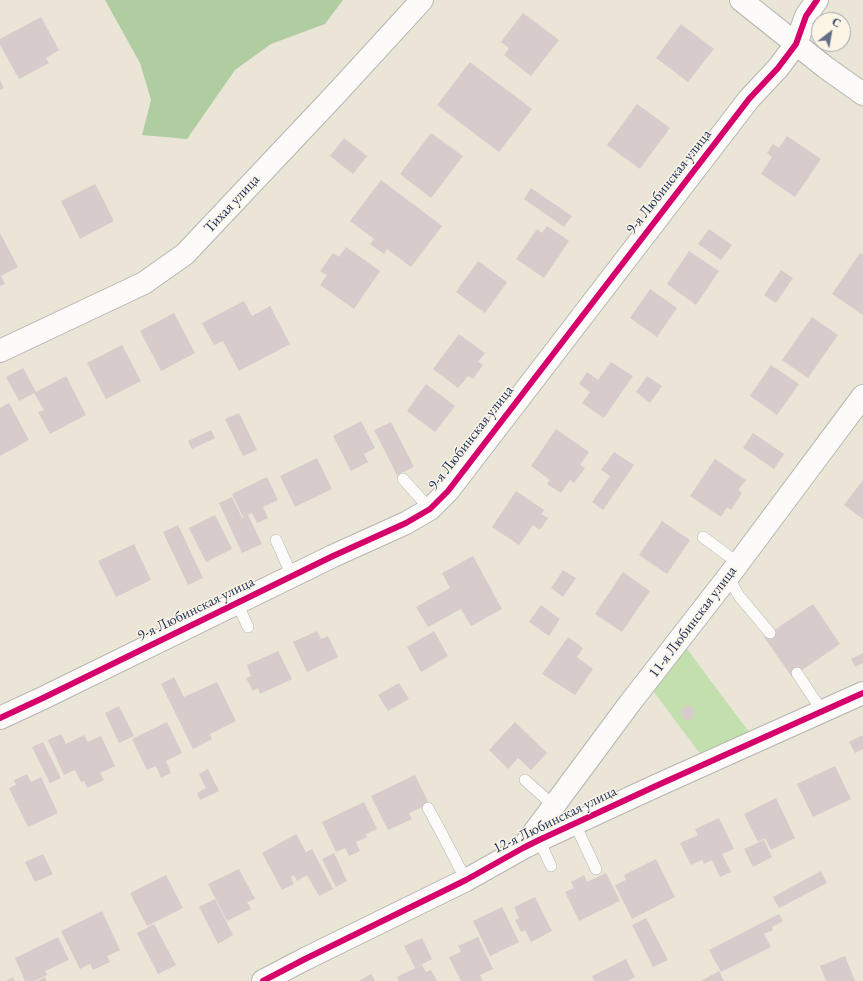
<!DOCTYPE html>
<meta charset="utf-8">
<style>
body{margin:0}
#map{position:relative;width:863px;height:981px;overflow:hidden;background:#eae5d6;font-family:"EB Garamond",serif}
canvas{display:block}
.north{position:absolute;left:811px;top:12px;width:40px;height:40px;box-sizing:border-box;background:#fcf5e5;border:1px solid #a2a6af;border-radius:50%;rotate:31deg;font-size:11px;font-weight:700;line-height:16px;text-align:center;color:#1b2f5e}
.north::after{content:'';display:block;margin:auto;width:14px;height:18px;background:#636f88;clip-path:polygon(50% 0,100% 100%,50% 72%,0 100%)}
</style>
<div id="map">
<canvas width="863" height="981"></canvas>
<div class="north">С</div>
</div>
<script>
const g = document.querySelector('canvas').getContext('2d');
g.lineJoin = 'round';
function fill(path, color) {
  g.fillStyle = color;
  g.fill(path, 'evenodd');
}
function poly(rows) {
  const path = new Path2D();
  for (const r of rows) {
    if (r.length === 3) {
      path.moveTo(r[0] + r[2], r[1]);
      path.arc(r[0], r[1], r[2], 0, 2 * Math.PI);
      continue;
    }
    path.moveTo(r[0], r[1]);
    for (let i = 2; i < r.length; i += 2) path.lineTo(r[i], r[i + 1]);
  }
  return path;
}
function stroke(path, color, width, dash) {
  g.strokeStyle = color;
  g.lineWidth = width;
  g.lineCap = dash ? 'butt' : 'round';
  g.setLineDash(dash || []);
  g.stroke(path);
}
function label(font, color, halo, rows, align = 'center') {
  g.font = font + ' "EB Garamond",serif';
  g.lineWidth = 3;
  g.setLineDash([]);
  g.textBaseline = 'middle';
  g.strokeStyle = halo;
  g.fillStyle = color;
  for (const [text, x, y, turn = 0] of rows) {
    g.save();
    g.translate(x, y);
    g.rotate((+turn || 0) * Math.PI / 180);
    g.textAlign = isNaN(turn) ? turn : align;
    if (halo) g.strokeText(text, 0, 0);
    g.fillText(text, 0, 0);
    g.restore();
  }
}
fill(poly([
 [684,645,749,732,701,755,651,688]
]), '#c2dfad');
fill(poly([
 [105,0,343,0,325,24,271,44,235,70,187,139,142,135,151,100,140,63]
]), '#b0cda2');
fill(poly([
 [523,13,559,40,531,76,504,55,509,48,501,42],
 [41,17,59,50,46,58,49,63,19,79,0,45,0,39],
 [681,24,714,49,688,82,656,58],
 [470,62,532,109,499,152,437,105],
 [0,80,4,88,0,90],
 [637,104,670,128,640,169,607,145],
 [431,133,463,156,431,198,400,174],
 [787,136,821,159,795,197,761,174,772,157,767,153,773,144,779,148],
 [344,138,367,156,353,174,330,156],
 [381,180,442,226,411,267,387,249,384,254,370,244,374,239,350,221],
 [95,184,114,221,80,239,61,201],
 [531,188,572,216,564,227,524,199],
 [547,226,569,241,544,278,516,259,537,229,542,233],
 [709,229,732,245,721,260,698,244],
 [0,233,18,267,1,276,5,284,0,286],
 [346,247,380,271,354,309,320,285,327,275,320,271,333,253,339,257],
 [689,251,719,271,696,305,667,284],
 [860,253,863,255,863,315,832,294],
 [478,261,507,282,485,313,456,292],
 [781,270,793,278,776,303,764,295],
 [650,289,677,308,657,337,630,318],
 [244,301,252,316,270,306,290,344,239,371,223,341,214,345,202,323],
 [174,313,195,353,161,371,140,331],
 [812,317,838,335,808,378,782,360],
 [459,334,485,353,478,362,483,365,473,379,468,376,458,388,433,369],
 [122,345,141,381,106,399,87,363],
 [611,362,633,376,604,418,582,403,590,392,579,384,587,372,598,380],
 [771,365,799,384,777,415,750,396],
 [23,368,36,392,19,401,6,377],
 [66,376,86,415,50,434,38,412,44,410,34,393],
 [647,376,662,386,650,403,636,392],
 [426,384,455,406,435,432,407,411],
 [9,403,29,440,0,456,0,408],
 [239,413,257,450,243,456,225,419],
 [361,421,375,448,364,454,368,462,351,471,333,436],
 [391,422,414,467,397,475,374,430],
 [556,429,589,452,580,465,585,468,574,483,570,480,561,493,547,484,550,480,531,466],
 [211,430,215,438,192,449,188,441],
 [753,433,784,454,774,469,743,448],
 [614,452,634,465,603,510,592,502,610,476,601,470],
 [317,458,332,489,295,507,280,476],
 [715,459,746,480,738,490,742,493,731,510,727,507,721,517,690,496],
 [267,477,278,500,263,507,268,518,257,523,252,513,243,517,232,494],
 [863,480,863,519,844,505],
 [516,491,544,510,541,514,548,518,540,530,533,525,519,545,492,527],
 [232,497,242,518,248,515,262,544,242,553,219,503],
 [215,515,232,549,206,562,189,528],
 [662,521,690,540,667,574,639,555],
 [178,525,203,578,188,585,163,532],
 [134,544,151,580,116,597,98,561],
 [473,556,502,609,471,626,461,609,428,627,416,607,450,588,442,573],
 [563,570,576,578,563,597,551,588],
 [623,572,650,591,622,632,595,614],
 [813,604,840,644,792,677,764,637],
 [541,605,560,619,549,636,529,622],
 [317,631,321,639,328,636,338,657,307,672,293,642],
 [434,631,448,656,421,672,407,647],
 [568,637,583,648,577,657,593,669,575,695,542,674],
 [278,651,292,679,260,694,258,688,253,691,246,678,251,676,247,665],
 [863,653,863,663,855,667,851,659],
 [174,677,184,697,217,682,236,721,210,734,212,739,193,749,161,684],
 [399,683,409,699,388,711,378,695],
 [119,706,134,736,119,743,105,713],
 [688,713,7],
 [167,722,182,753,166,761,171,773,161,778,156,766,147,770,132,739],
 [515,722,547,753,531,770,518,758,508,769,489,750],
 [61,734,66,744,84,735,88,742,101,736,115,766,100,773,104,780,87,788,84,781,81,782,75,770,64,775,48,740],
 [863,735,863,749,855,753,849,742],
 [43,742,61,778,50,783,32,747],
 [835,766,851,799,813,817,797,784],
 [208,769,219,791,200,800,197,793,206,788,199,774],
 [27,774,31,782,41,777,58,813,28,827,9,788,16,785,14,780],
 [415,775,429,804,409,813,412,819,388,830,371,796],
 [776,798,795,838,771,850,765,838,758,842,744,814],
 [364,802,377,829,366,834,367,837,356,842,360,851,349,856,345,848,336,852,322,822],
 [719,818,734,849,722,854,731,872,720,877,712,860,704,864,702,860,691,865,680,843,698,835,695,829],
 [296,834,306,852,312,849,333,889,319,896,307,875,297,881,294,875,291,877,294,884,282,890,262,853],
 [764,840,772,857,753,867,744,849],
 [334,853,347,881,336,887,322,859],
 [43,854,53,874,35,882,25,862],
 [656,859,675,897,632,919,615,885,626,880,624,875],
 [239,869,255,899,247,902,251,909,227,921,208,884],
 [821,871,827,883,779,908,773,897],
 [606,873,620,901,579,921,565,892,574,888,571,882,584,875,587,882],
 [166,875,183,908,147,926,130,893],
 [535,897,552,931,531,942,525,930,521,932,515,920,519,918,514,907],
 [215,899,233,935,218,944,199,907],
 [502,907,519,942,490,956,473,921],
 [102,911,120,950,107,956,110,962,93,970,90,964,80,969,61,931],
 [779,914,783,921,772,927,773,930,764,934,771,947,721,972,709,950],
 [646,918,668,960,653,967,632,925],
 [154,924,176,965,158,974,137,933],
 [58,937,69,960,45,971,47,975,34,981,25,981,15,958],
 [478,937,493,969,480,975,483,981,461,981,449,957,461,952,458,946],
 [422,938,432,959,415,968,404,946],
 [845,956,855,981,826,981,820,966],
 [626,959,635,977,627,981,594,981,592,976],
 [422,965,426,972,431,970,437,981,399,981,397,977],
 [719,971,724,981,701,981],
 [371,974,375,981,359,981],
 [13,977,15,981,6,981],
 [45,977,47,981,37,981]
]), '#d8cbcb');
const service = poly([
 [403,479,430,509],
 [703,537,738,563],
 [276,540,292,576],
 [728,577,739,596,770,633],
 [237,603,248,627],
 [797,673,822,711],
 [525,780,554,806],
 [428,808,441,832,466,880],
 [575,824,596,869],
 [539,840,551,866]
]);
const minor = poly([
 [741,0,825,67,863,94],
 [0,351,144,283,185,254,334,96,422,0],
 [0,718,43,698,333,556,406,523,430,509,448,491,749,99,778,68,796,44,806,16,817,0],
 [524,846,630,703,728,577,863,396],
 [263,981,305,959,466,880,523,848,539,840,658,785,863,693]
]);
stroke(service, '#b6b5b0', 12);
stroke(minor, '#b6b5b0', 24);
stroke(service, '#fcfbf9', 11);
stroke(minor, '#fcfbf9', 22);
stroke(poly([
 [0,718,43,698,333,556,406,523,430,509,448,491,749,99,778,68,796,44,806,16,817,0],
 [263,981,305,959,466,880,523,848,539,840,658,785,863,693]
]), '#d6006c', 6);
label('15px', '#1b2f5e', '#fcf5e5', [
 ["9-я Любинская улица",669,182,-52],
 ["Тихая улица",232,204,-47],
 ["9-я Любинская улица",471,438,-52],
 ["9-я Любинская улица",196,609,-26],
 ["11-я Любинская улица",693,622,-53],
 ["12-я Любинская улица",555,820,-26]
]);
</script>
